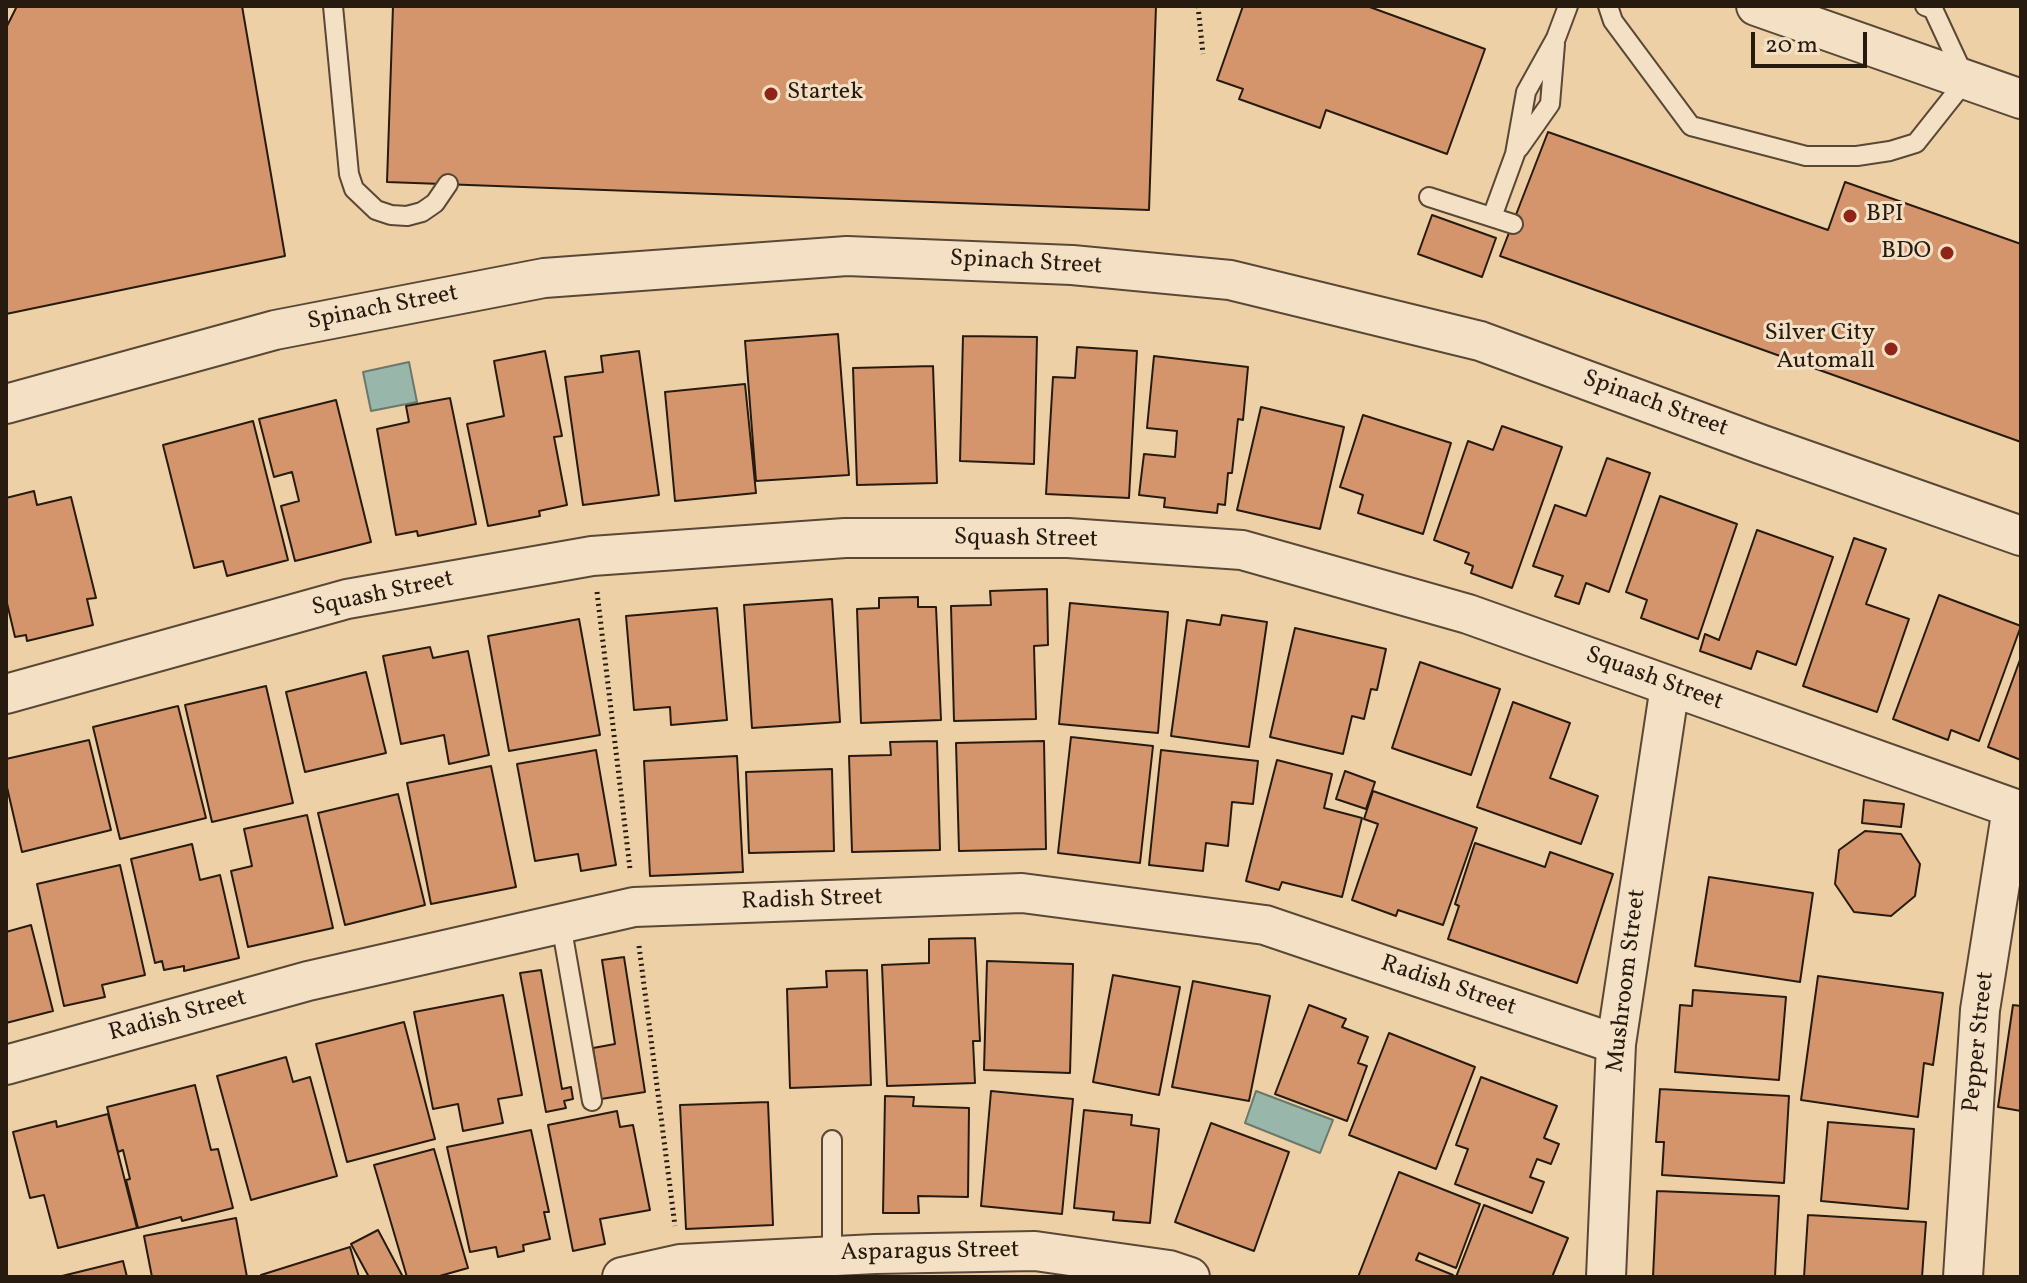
<!DOCTYPE html>
<style>
body{margin:0}
#map{position:relative;width:2027px;height:1283px;overflow:hidden;background:#eed0a6;font-family:Vollkorn,serif}
canvas{display:block}
.frame{position:absolute;inset:0;border:8px solid #271b0f;pointer-events:none}
.scale{position:absolute;left:1751px;top:32px;width:116px;height:36px;box-sizing:border-box;border:4px solid #271b0f;border-top:0;padding-left:10px;font-size:24px;line-height:28px;white-space:nowrap;color:#271b0f;-webkit-text-stroke:6px #f4e0c5;paint-order:stroke}
</style>
<div id="map">
<canvas width="2027" height="1283"></canvas>
<div class="frame"></div>
<div class="scale">20 m</div>
</div>
<script>
const g = document.querySelector('canvas').getContext('2d');
g.lineJoin = 'round';
function fill(path, color) {
  g.fillStyle = color;
  g.fill(path, 'evenodd');
}
function poly(rows) {
  const path = new Path2D();
  for (const r of rows) {
    path.moveTo(r[0], r[1]);
    for (let i = 2; i < r.length; i += 2) path.lineTo(r[i], r[i + 1]);
  }
  return path;
}
function stroke(path, color, width, dash) {
  g.strokeStyle = color;
  g.lineWidth = width;
  g.lineCap = dash ? 'butt' : 'round';
  g.setLineDash(dash || []);
  g.stroke(path);
}
function label(font, color, halo, rows, align = 'center') {
  g.font = font + ' Vollkorn,serif';
  g.lineWidth = 6;
  g.setLineDash([]);
  g.textBaseline = 'middle';
  g.strokeStyle = halo;
  g.fillStyle = color;
  for (const [text, x, y, turn = 0] of rows) {
    g.save();
    g.translate(x, y);
    g.rotate((+turn || 0) * Math.PI / 180);
    g.textAlign = isNaN(turn) ? turn : align;
    if (halo) g.strokeText(text, 0, 0);
    g.fillText(text, 0, 0);
    g.restore();
  }
}
const water = poly([
 [409,362,417,402,371,411,363,372,409,362],
 [1256,1091,1333,1120,1320,1153,1245,1123,1256,1091]
]);
fill(water, '#99b6aa');
stroke(water, '#6b786c', 2);
const building = poly([
 [17,6,242,6,285,256,6,314,6,28,17,6],
 [393,6,1156,6,1149,210,387,182,393,6],
 [1243,6,1367,6,1485,49,1447,154,1326,110,1320,128,1239,99,1243,89,1217,80,1243,6],
 [1548,132,1828,230,1845,182,2021,244,2021,442,1500,256,1548,132],
 [1432,215,1496,238,1482,277,1418,254,1432,215],
 [838,334,849,475,756,481,745,341,838,334],
 [963,336,1037,337,1034,464,960,461,963,336],
 [1077,347,1137,351,1129,498,1046,494,1053,377,1075,378,1077,347],
 [545,351,562,436,554,437,567,505,539,511,540,516,488,526,467,424,504,416,494,361,545,351],
 [639,351,659,495,583,505,565,377,603,372,601,356,639,351],
 [1154,356,1248,367,1243,420,1238,419,1232,473,1228,473,1225,505,1218,504,1217,513,1164,507,1165,498,1139,495,1144,454,1175,457,1177,431,1147,428,1154,356],
 [933,366,937,483,857,485,853,368,933,366],
 [745,384,756,493,675,501,665,392,745,384],
 [450,398,476,524,418,536,417,531,396,535,377,429,409,422,406,406,450,398],
 [336,400,371,542,295,561,281,506,299,501,292,472,274,477,259,419,336,400],
 [1261,407,1344,427,1320,529,1237,510,1261,407],
 [1363,415,1451,443,1423,534,1358,513,1363,495,1340,487,1363,415],
 [253,421,288,560,227,576,223,561,194,568,163,445,253,421],
 [1502,426,1562,447,1512,588,1471,573,1473,566,1465,563,1469,553,1434,540,1468,441,1493,450,1502,426],
 [1607,458,1650,473,1609,592,1586,583,1579,604,1555,596,1563,576,1533,566,1555,505,1586,516,1607,458],
 [34,491,37,505,71,497,96,598,87,599,93,625,27,641,26,635,15,637,6,599,6,498,34,491],
 [1660,496,1737,524,1698,639,1641,618,1647,600,1626,592,1660,496],
 [1757,530,1833,557,1796,665,1757,651,1751,669,1700,651,1705,634,1719,640,1757,530],
 [1854,538,1886,549,1866,604,1909,619,1877,712,1803,686,1854,538],
 [1047,589,1048,645,1034,646,1036,719,954,721,951,606,991,605,990,591,1047,589],
 [1939,595,2021,626,1979,741,1951,730,1948,740,1893,719,1939,595],
 [918,597,918,607,936,607,941,720,861,723,857,609,879,608,879,598,918,597],
 [832,599,840,722,752,728,744,605,832,599],
 [1070,603,1168,612,1158,733,1059,724,1070,603],
 [717,608,727,720,671,725,670,707,634,710,626,616,717,608],
 [1222,615,1267,622,1249,747,1171,736,1187,620,1220,625,1222,615],
 [579,619,600,735,509,751,488,636,579,619],
 [1295,628,1386,649,1377,690,1371,689,1364,719,1352,716,1343,754,1270,737,1295,628],
 [430,647,433,658,468,651,489,755,449,764,444,735,401,744,383,656,430,647],
 [2021,657,2021,760,1988,747,2021,657],
 [1420,662,1500,689,1471,775,1392,748,1420,662],
 [366,672,386,753,305,772,286,692,366,672],
 [266,686,293,803,212,822,185,705,266,686],
 [1513,702,1570,723,1550,778,1598,796,1581,844,1477,807,1513,702],
 [178,706,206,818,120,839,93,727,178,706],
 [1071,737,1153,746,1140,863,1058,853,1071,737],
 [89,740,111,830,22,852,6,783,6,759,89,740],
 [937,741,940,850,852,852,849,756,891,755,890,742,937,741],
 [1044,741,1046,849,959,851,956,743,1044,741],
 [596,750,616,865,581,871,578,854,535,861,517,764,596,750],
 [1161,750,1258,761,1253,804,1232,802,1228,846,1206,843,1203,871,1149,865,1161,750],
 [737,756,743,872,650,876,644,761,737,756],
 [1277,760,1332,774,1324,808,1362,818,1342,897,1282,882,1279,890,1246,881,1277,760],
 [491,766,516,887,431,904,407,783,491,766],
 [832,769,834,851,749,853,746,772,832,769],
 [1345,771,1375,782,1366,809,1336,799,1345,771],
 [1373,791,1477,828,1443,925,1398,910,1396,916,1352,900,1378,824,1364,819,1373,791],
 [398,794,425,905,345,925,318,813,398,794],
 [1864,800,1904,804,1901,827,1862,823,1864,800],
 [307,815,333,928,248,947,231,871,252,866,244,829,307,815],
 [1865,831,1901,834,1920,864,1915,896,1891,916,1854,912,1835,884,1839,850,1865,831],
 [1475,843,1545,867,1550,852,1613,874,1577,983,1448,939,1459,906,1455,904,1475,843],
 [192,844,200,880,220,875,239,958,184,971,184,966,164,970,162,961,155,963,131,859,192,844],
 [120,865,145,975,102,985,105,997,64,1006,37,884,120,865],
 [1709,877,1813,893,1800,982,1695,966,1709,877],
 [31,925,53,1011,6,1023,6,932,31,925],
 [975,938,980,1041,973,1041,975,1083,887,1086,882,965,929,963,929,939,975,938],
 [624,957,645,1092,601,1099,593,1048,615,1044,602,960,624,957],
 [987,961,1073,964,1070,1073,984,1070,987,961],
 [541,970,562,1089,571,1087,573,1099,564,1101,566,1108,546,1112,520,973,541,970],
 [867,970,871,1085,790,1088,787,989,827,987,826,971,867,970],
 [1113,975,1180,987,1159,1095,1093,1082,1113,975],
 [1818,976,1943,993,1933,1065,1924,1063,1918,1117,1801,1100,1818,976],
 [1193,981,1270,996,1249,1101,1172,1087,1193,981],
 [1693,990,1786,997,1779,1080,1675,1072,1680,1005,1692,1006,1693,990],
 [503,995,522,1095,498,1099,503,1123,463,1131,458,1104,433,1109,414,1012,503,995],
 [1309,1005,1346,1019,1342,1027,1368,1037,1358,1063,1367,1066,1347,1121,1275,1094,1309,1005],
 [2013,1005,2021,1006,2021,1111,1998,1107,2013,1005],
 [404,1022,435,1139,347,1162,316,1044,404,1022],
 [1389,1033,1475,1067,1436,1169,1349,1135,1389,1033],
 [286,1057,293,1082,310,1077,337,1176,251,1200,217,1076,286,1057],
 [1481,1077,1557,1106,1544,1138,1559,1144,1551,1164,1537,1159,1530,1177,1544,1182,1532,1213,1455,1184,1468,1149,1456,1145,1481,1077],
 [195,1085,211,1150,218,1149,233,1208,182,1221,181,1217,138,1228,126,1180,130,1179,123,1150,118,1152,107,1107,195,1085],
 [1660,1089,1789,1096,1784,1183,1662,1175,1664,1142,1656,1142,1660,1089],
 [991,1091,1073,1099,1062,1214,981,1206,991,1091],
 [885,1096,914,1097,913,1106,969,1108,968,1197,918,1196,919,1213,883,1213,885,1096],
 [768,1102,773,1225,686,1229,680,1105,768,1102],
 [1084,1110,1132,1115,1131,1125,1159,1129,1150,1223,1113,1220,1114,1212,1074,1208,1084,1110],
 [617,1111,620,1127,633,1125,650,1210,600,1219,605,1244,573,1251,548,1125,617,1111],
 [108,1114,137,1228,58,1248,44,1195,30,1198,13,1132,56,1121,57,1127,108,1114],
 [1828,1122,1914,1129,1908,1209,1821,1201,1828,1122],
 [1211,1123,1289,1152,1254,1251,1175,1222,1211,1123],
 [531,1130,549,1212,544,1212,550,1239,523,1245,524,1251,498,1257,496,1247,470,1252,447,1147,531,1130],
 [434,1149,468,1268,436,1277,407,1277,374,1165,434,1149],
 [1399,1172,1480,1204,1456,1268,1419,1253,1416,1260,1453,1275,1452,1277,1358,1277,1399,1172],
 [1657,1191,1779,1196,1775,1277,1653,1277,1657,1191],
 [1484,1205,1568,1238,1552,1277,1456,1277,1484,1205],
 [1808,1215,1926,1222,1922,1277,1804,1277,1808,1215],
 [236,1218,247,1277,152,1277,144,1236,236,1218],
 [378,1230,403,1277,369,1277,351,1244,378,1230],
 [350,1247,359,1277,262,1277,261,1275,350,1247],
 [123,1261,127,1277,58,1277,123,1261]
]);
fill(building, '#d4956c');
stroke(building, '#271b0f', 2);
const service = poly([
 [333,6,349,174,354,189,376,210,391,215,407,216,422,212,435,203,448,184],
 [1608,6,1613,21,1691,126,1806,156,1857,156,1890,151,1916,143,1966,80,1933,9,1925,6],
 [1519,148,1550,104,1555,44],
 [1429,197,1513,224],
 [1492,217,1515,154,1526,92,1556,38,1568,6],
 [561,924,592,1101],
 [832,1256,832,1140]
]);
const minor = poly([
 [1756,6,2021,99],
 [6,404,275,330,544,278,847,256,1072,265,1230,280,1480,341,1760,444,2021,536],
 [6,694,347,599,592,556,845,538,1068,538,1242,550,1468,614,2021,811],
 [6,1065,308,981,634,907,1022,893,1265,925,1616,1044],
 [622,1277,680,1264,875,1254,1035,1251,1169,1270,1190,1277],
 [1606,1277,1616,1044,1670,686],
 [1963,1277,1980,1010,2012,808]
]);
stroke(service, '#594835', 22);
stroke(minor, '#594835', 42);
stroke(poly([
 [1198,6,1203,54],
 [597,592,630,869],
 [639,946,675,1226]
]), '#271b0f', 5, [2, 4]);
stroke(service, '#f4e0c5', 18);
stroke(minor, '#f4e0c5', 38);
for (const [x, y, r, color] of [
 [771,94,8,"#8f2418"],
 [1850,216,8,"#8f2418"],
 [1947,253,8,"#8f2418"],
 [1891,349,8,"#8f2418"]
]) {
  const dot = new Path2D();
  dot.arc(x, y, r, 0, 2 * Math.PI);
  g.fillStyle = color;
  g.fill(dot);
  stroke(dot, '#f4e0c5', 3);
}
label('24px', '#271b0f', '#f4e0c5', [
 ["Startek",787,94],
 ["BPI",1866,216],
 ["BDO",1931,253,"right"],
 ["Silver City",1875,335,"right"],
 ["Automall",1875,363,"right"]
], 'left');
label('24px', '#271b0f', '#f4e0c5', [
 ["Spinach Street",1026,264,3],
 ["Spinach Street",383,309,-11],
 ["Spinach Street",1655,405,20],
 ["Squash Street",1026,540,1],
 ["Squash Street",383,595,-12],
 ["Squash Street",1654,680,20],
 ["Radish Street",812,901,-2],
 ["Mushroom Street",1628,981,-83],
 ["Radish Street",1448,987,19],
 ["Radish Street",178,1017,-15],
 ["Pepper Street",1980,1042,-84],
 ["Asparagus Street",930,1253,-1]
]);
</script>
